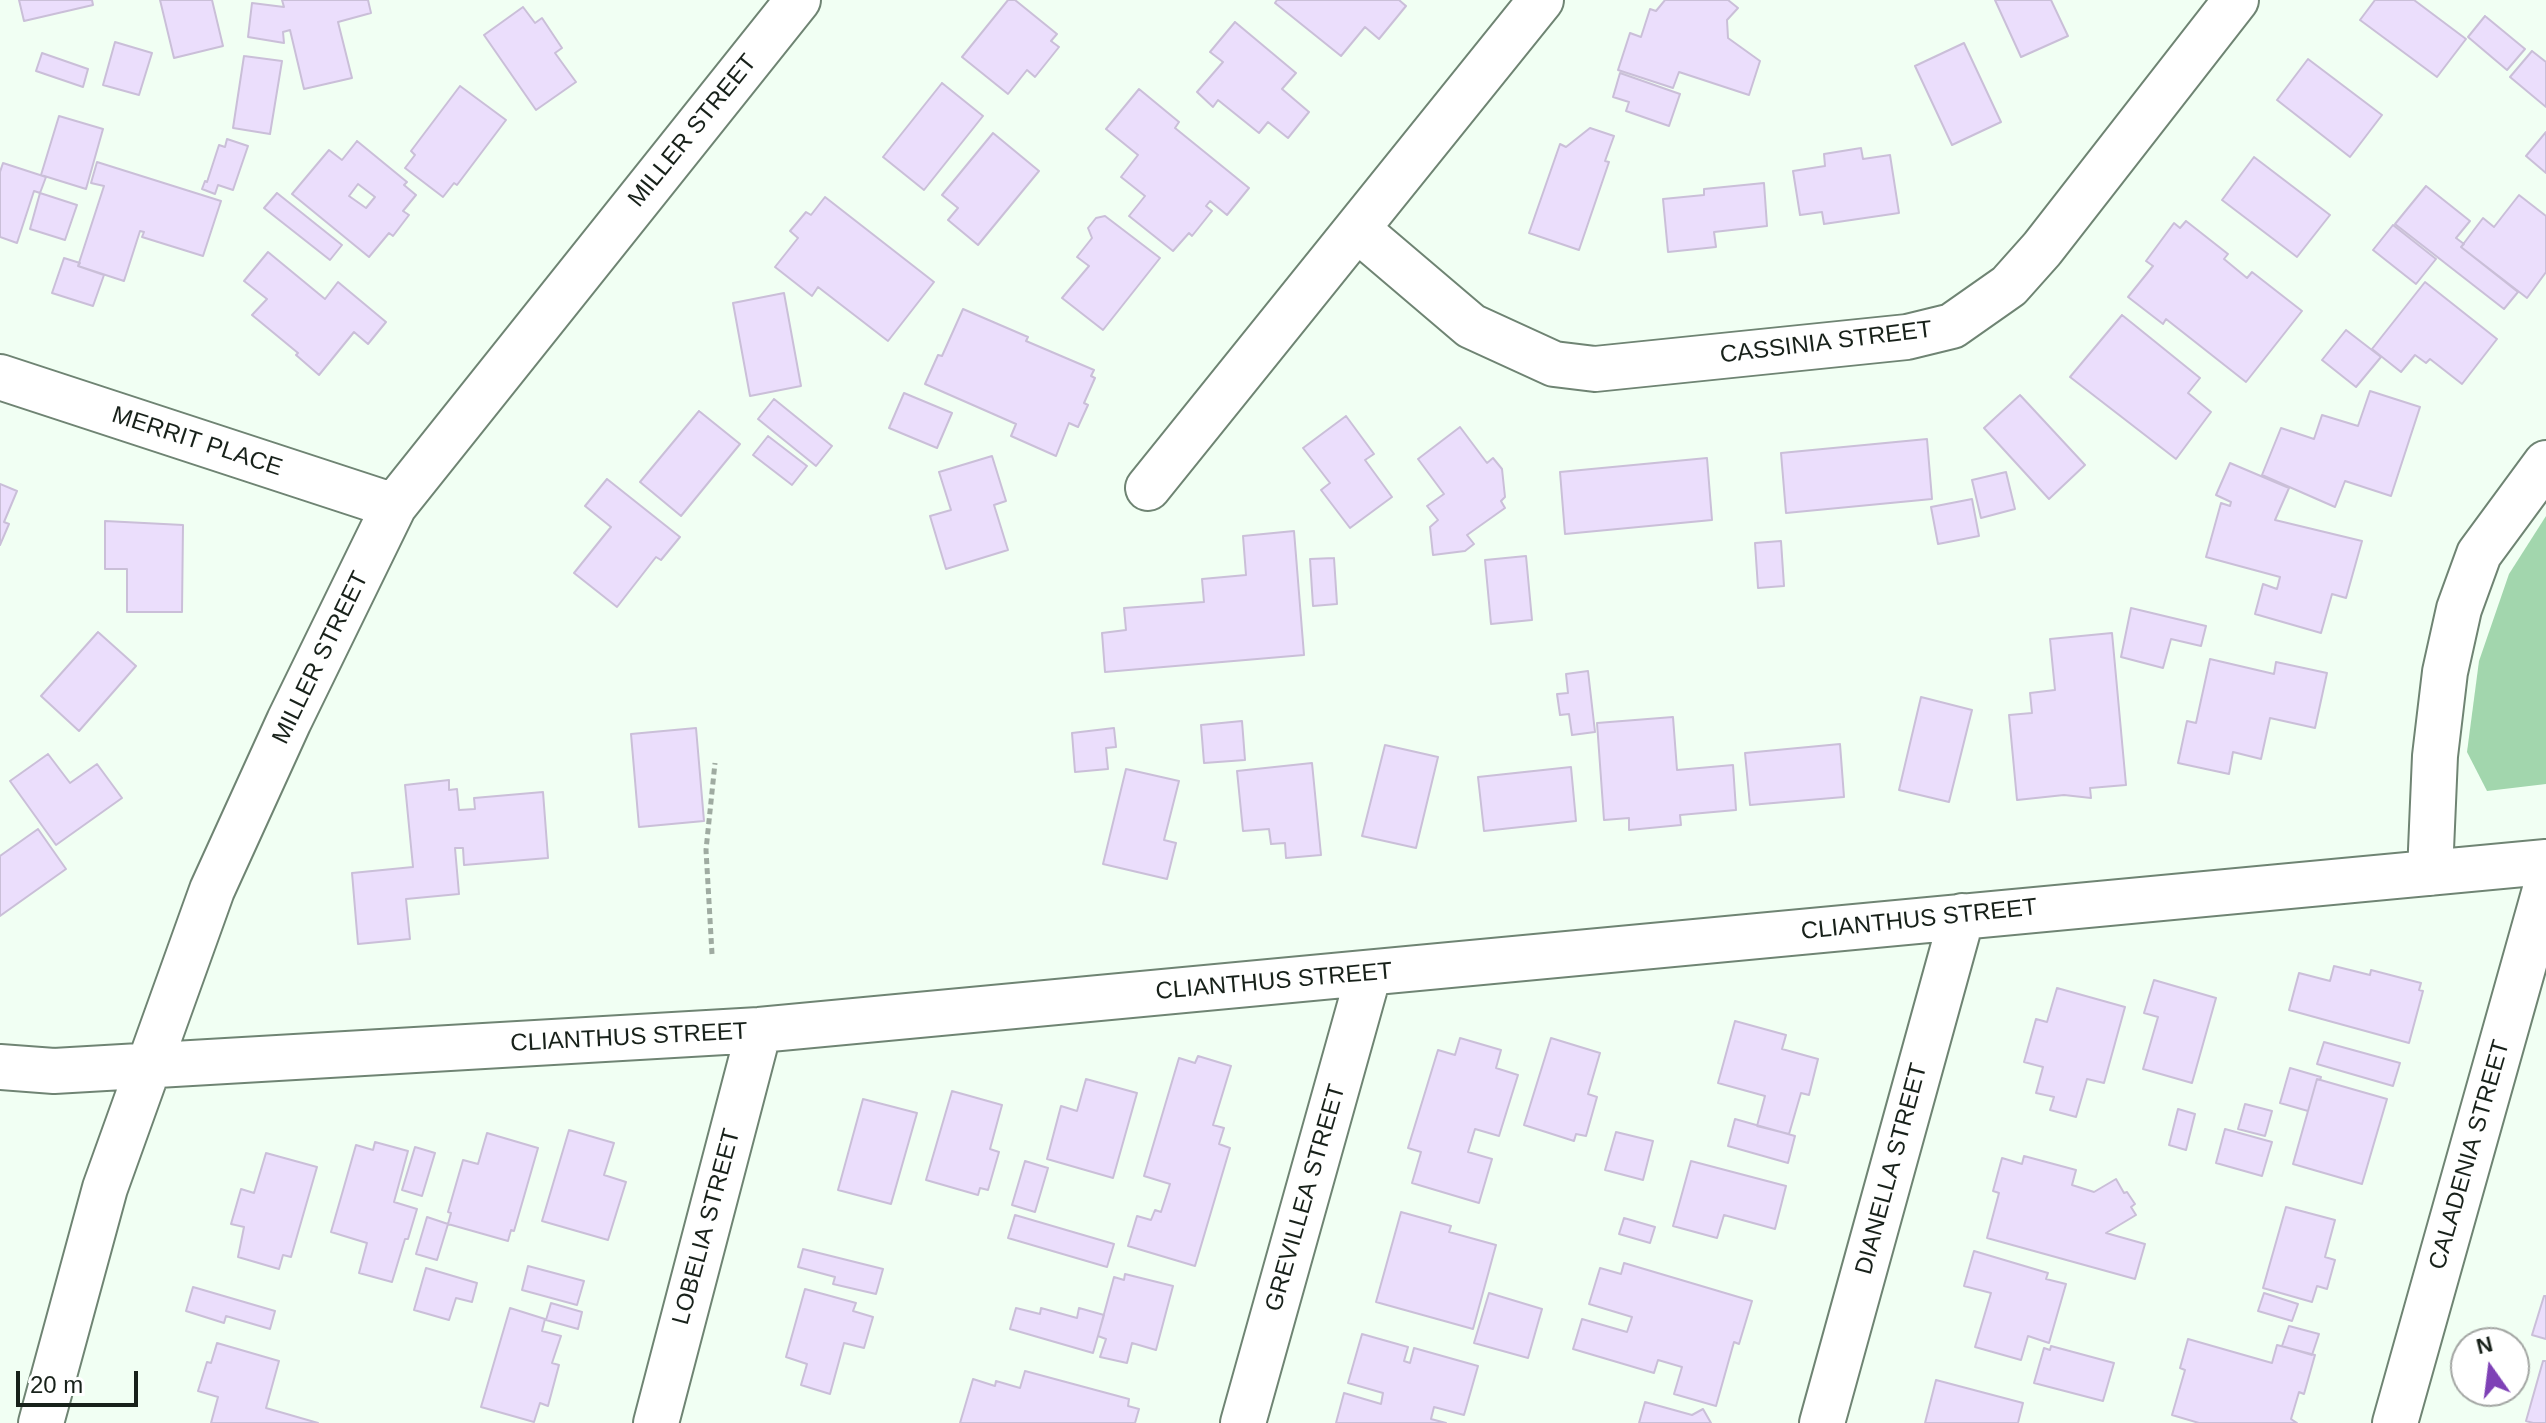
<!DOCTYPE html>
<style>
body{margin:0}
#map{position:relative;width:2546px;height:1423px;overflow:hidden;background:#f1fff3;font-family:Arial,sans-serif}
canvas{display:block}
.north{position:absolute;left:2450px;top:1327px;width:80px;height:80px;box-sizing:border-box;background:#fff;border:2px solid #a3a6a3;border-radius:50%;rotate:346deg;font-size:22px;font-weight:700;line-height:32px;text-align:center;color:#18211a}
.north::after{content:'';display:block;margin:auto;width:28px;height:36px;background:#7e41b6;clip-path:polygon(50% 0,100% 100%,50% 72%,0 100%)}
.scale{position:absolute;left:16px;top:1371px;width:122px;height:36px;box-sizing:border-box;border:4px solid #18211a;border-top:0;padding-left:10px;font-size:24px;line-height:28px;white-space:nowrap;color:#18211a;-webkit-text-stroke:6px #fff;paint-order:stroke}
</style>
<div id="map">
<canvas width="2546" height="1423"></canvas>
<div class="north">N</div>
<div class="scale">20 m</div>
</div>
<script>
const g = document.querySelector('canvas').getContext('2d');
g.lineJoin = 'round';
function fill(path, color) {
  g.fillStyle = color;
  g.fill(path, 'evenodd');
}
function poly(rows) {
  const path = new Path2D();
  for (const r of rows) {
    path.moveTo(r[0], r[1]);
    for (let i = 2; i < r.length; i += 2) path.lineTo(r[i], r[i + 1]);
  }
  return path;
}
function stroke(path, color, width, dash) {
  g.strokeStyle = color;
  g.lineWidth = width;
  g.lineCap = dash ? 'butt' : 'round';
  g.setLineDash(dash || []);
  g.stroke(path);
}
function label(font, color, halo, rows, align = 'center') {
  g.font = font + ' Arial,sans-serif';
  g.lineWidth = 7;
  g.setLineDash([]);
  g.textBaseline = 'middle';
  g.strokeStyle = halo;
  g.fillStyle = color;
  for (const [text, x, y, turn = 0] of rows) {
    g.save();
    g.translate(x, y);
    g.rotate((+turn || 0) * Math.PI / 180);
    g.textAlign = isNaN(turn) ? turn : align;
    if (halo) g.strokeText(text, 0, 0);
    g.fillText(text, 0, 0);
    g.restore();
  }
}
fill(poly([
 [2546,516,2546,784,2487,791,2467,752,2479,661,2509,574]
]), '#a2d6ad');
const building = poly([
 [19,0,92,0,93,5,24,21,19,0],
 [160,0,212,0,223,46,174,58,160,0],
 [282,0,368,0,371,13,338,22,352,78,304,89,290,30,283,32,284,43,248,37,252,3,284,7,282,0],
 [1008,0,1015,0,1057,34,1051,41,1059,47,1035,77,1027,70,1008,94,962,57,1008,0],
 [1277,0,1399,0,1406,6,1379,39,1365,27,1341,56,1275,3,1277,0],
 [1665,0,1728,0,1738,8,1727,20,1728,38,1760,61,1749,95,1679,72,1673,88,1618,70,1630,33,1641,37,1650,9,1656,11,1665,0],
 [1995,0,2051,0,2068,36,2021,57,1995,0],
 [2375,0,2414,0,2466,39,2437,77,2360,20,2375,0],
 [523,7,535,23,542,18,562,48,555,53,576,82,536,110,484,35,523,7],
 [2485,16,2525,49,2507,70,2468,37,2485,16],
 [1235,22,1296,73,1282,89,1309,112,1288,138,1268,122,1259,133,1218,100,1213,107,1197,92,1223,62,1210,52,1235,22],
 [115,42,152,53,139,95,103,85,115,42],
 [1964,43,2001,122,1952,145,1915,66,1964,43],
 [2532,51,2546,62,2546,107,2510,77,2532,51],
 [42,53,88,69,83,87,36,71,42,53],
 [244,56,282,61,270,134,233,128,244,56],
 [2308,59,2382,115,2350,157,2277,100,2308,59],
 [1620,73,1680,94,1669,126,1626,111,1629,102,1613,97,1620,73],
 [942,83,983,116,924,190,883,157,942,83],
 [460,86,506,120,457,185,454,183,443,197,405,168,415,155,411,151,460,86],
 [1139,89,1179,122,1175,128,1249,188,1227,215,1210,201,1206,206,1212,211,1192,236,1189,233,1173,251,1129,216,1145,196,1121,177,1138,155,1106,129,1139,89],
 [59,116,103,129,86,189,41,175,59,116],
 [1590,128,1614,136,1605,161,1609,162,1579,250,1529,233,1560,144,1566,147,1590,128],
 [2546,132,2546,173,2526,156,2546,132],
 [993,133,1039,171,978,245,948,220,958,208,942,195,993,133],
 [227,139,248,146,233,190,218,185,215,194,202,189,205,181,207,182,219,145,225,147,227,139],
 [357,141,407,182,404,185,416,195,403,211,409,215,393,236,389,233,369,257,292,194,329,150,342,160,357,141],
 [358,184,375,197,366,208,349,196,358,184],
 [1861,148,1863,159,1890,155,1899,213,1824,224,1822,212,1800,215,1793,171,1825,166,1824,154,1861,148],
 [2254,157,2330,215,2297,257,2222,200,2254,157],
 [97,162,221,201,203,256,142,237,144,232,140,231,124,281,78,266,104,186,91,183,97,162],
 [3,163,46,177,40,193,34,191,17,243,0,237,0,172,3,163],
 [1764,183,1767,226,1714,232,1716,247,1668,252,1663,199,1704,195,1704,189,1764,183],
 [2426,186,2470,221,2456,238,2464,244,2461,247,2518,292,2504,309,2395,224,2426,186],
 [40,193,77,205,65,240,30,229,40,193],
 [277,193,342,245,330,260,264,208,277,193],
 [2519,195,2546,216,2546,272,2527,298,2461,247,2483,218,2494,227,2519,195],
 [825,197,934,282,888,341,818,287,812,296,775,267,798,238,790,231,806,212,811,215,825,197],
 [1105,216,1160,258,1103,330,1062,298,1089,266,1077,257,1092,238,1088,228,1096,218,1105,216],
 [2186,221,2228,254,2224,259,2247,278,2252,272,2302,311,2246,382,2166,319,2163,324,2128,297,2153,266,2146,261,2174,223,2180,228,2186,221],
 [2393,225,2436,259,2416,284,2373,250,2393,225],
 [268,252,325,299,338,282,386,322,368,344,354,332,319,375,296,355,298,353,252,315,267,299,244,281,268,252],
 [64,258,80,263,78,266,104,275,93,306,52,293,64,258],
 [2425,282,2497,339,2462,384,2430,359,2426,363,2415,355,2401,372,2372,349,2425,282],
 [784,293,801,386,750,396,733,303,784,293],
 [963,309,1028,337,1026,341,1094,370,1091,376,1095,378,1084,403,1088,405,1078,427,1069,423,1056,456,1011,436,1016,424,925,384,938,355,942,356,963,309],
 [2122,315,2200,378,2188,393,2211,412,2176,459,2070,377,2122,315],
 [2346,330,2381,357,2356,387,2322,360,2346,330],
 [2370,391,2420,407,2391,496,2345,481,2335,507,2262,475,2281,428,2314,439,2322,415,2358,426,2370,391],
 [904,393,952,413,937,448,889,428,904,393],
 [2020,395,2085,465,2049,499,1984,428,2020,395],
 [774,399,832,446,816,466,758,419,774,399],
 [699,411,740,444,681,516,640,482,699,411],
 [1346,416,1374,454,1365,460,1392,497,1350,528,1321,490,1330,483,1303,448,1346,416],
 [1460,427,1487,463,1493,458,1502,469,1505,497,1501,501,1505,508,1467,535,1474,544,1465,551,1433,555,1430,527,1438,520,1427,506,1444,494,1418,459,1460,427],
 [768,436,807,466,792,485,753,455,768,436],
 [1927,439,1932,499,1786,513,1781,453,1927,439],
 [992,456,1006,501,994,505,1008,550,946,569,930,516,951,510,939,472,992,456],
 [1707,458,1712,520,1565,534,1560,472,1707,458],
 [2230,463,2289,488,2275,520,2362,541,2346,598,2332,594,2321,633,2255,614,2263,584,2277,589,2280,577,2206,557,2221,503,2230,506,2231,502,2216,495,2230,463],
 [2006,472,2015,509,1981,518,1972,480,2006,472],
 [607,479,680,537,661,560,656,557,617,607,574,573,611,527,585,506,607,479],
 [0,484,17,491,4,522,9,524,0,545,0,484],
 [1972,499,1979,536,1938,544,1931,507,1972,499],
 [105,521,183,525,182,612,127,612,127,569,105,569,105,521],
 [1294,531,1304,655,1105,672,1102,633,1126,630,1124,608,1204,602,1202,579,1246,575,1243,536,1294,531],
 [1781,541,1784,586,1758,588,1755,543,1781,541],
 [1526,556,1532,620,1491,624,1485,560,1526,556],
 [1334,558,1337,604,1313,606,1310,559,1334,558],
 [2131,608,2206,626,2201,646,2171,639,2163,668,2121,657,2131,608],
 [98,632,136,666,79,731,41,696,98,632],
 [2112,633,2126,785,2090,788,2091,798,2064,795,2017,800,2009,715,2032,713,2030,693,2055,690,2050,639,2112,633],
 [2210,659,2274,674,2276,662,2327,673,2315,728,2270,718,2261,759,2233,752,2229,774,2178,763,2187,721,2196,723,2210,659],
 [1588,671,1595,732,1572,735,1569,714,1560,715,1557,694,1568,693,1566,674,1588,671],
 [1921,697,1972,710,1949,802,1899,790,1921,697],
 [1673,717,1677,770,1733,765,1736,810,1680,815,1681,825,1629,830,1629,818,1604,820,1597,723,1673,717],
 [1242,721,1245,760,1204,763,1201,725,1242,721],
 [696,728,704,821,639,827,631,734,696,728],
 [1114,728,1116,747,1106,748,1108,769,1075,772,1072,733,1114,728],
 [1840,744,1844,797,1750,805,1745,753,1840,744],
 [1385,745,1438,757,1416,848,1362,836,1385,745],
 [48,754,70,783,97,764,122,798,56,845,10,781,48,754],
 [1312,763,1321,855,1286,858,1285,843,1271,844,1269,829,1243,831,1237,771,1312,763],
 [1571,767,1576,821,1484,831,1478,777,1571,767],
 [1126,769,1179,781,1164,840,1176,843,1167,879,1103,864,1126,769],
 [449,780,449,790,457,789,459,810,475,809,474,798,543,792,548,858,464,865,463,848,455,848,459,894,406,899,410,939,358,944,352,873,413,867,405,785,449,780],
 [38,829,66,869,0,916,0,856,38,829],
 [2334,966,2370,975,2371,970,2421,983,2419,990,2423,991,2409,1043,2289,1010,2299,973,2330,981,2334,966],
 [2154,980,2216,998,2192,1083,2143,1069,2158,1017,2144,1013,2154,980],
 [2057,988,2125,1007,2104,1083,2087,1079,2076,1117,2050,1110,2054,1097,2036,1093,2043,1067,2024,1062,2036,1019,2047,1022,2057,988],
 [1735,1021,1786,1035,1782,1049,1818,1059,1809,1095,1801,1093,1789,1134,1757,1126,1765,1096,1718,1083,1735,1021],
 [1460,1038,1501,1050,1496,1068,1518,1075,1499,1136,1475,1129,1468,1152,1492,1159,1479,1203,1412,1183,1421,1152,1408,1148,1438,1050,1455,1055,1460,1038],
 [1551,1038,1600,1053,1588,1094,1597,1097,1586,1136,1576,1134,1574,1141,1524,1125,1551,1038],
 [2324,1042,2400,1063,2393,1086,2317,1064,2324,1042],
 [1198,1056,1231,1066,1213,1125,1224,1128,1219,1144,1230,1148,1195,1266,1128,1246,1137,1216,1151,1220,1155,1210,1161,1212,1170,1184,1144,1176,1179,1058,1195,1063,1198,1056],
 [2290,1068,2321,1077,2320,1080,2317,1079,2308,1111,2280,1103,2290,1068],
 [1086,1079,1137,1093,1113,1178,1047,1159,1061,1106,1077,1111,1086,1079],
 [2317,1079,2387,1099,2362,1184,2293,1164,2317,1079],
 [952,1091,1002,1105,990,1149,999,1152,988,1190,980,1188,978,1195,926,1180,952,1091],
 [863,1099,917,1113,891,1204,838,1190,863,1099],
 [2245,1104,2272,1111,2265,1136,2238,1129,2245,1104],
 [2178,1109,2195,1114,2186,1150,2169,1145,2178,1109],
 [1735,1119,1795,1136,1788,1163,1728,1146,1735,1119],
 [2225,1129,2272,1142,2262,1176,2216,1163,2225,1129],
 [569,1130,614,1143,604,1175,626,1182,608,1240,542,1221,569,1130],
 [1616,1132,1653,1141,1643,1180,1605,1170,1616,1132],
 [487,1133,538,1148,514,1231,511,1230,508,1241,448,1224,451,1213,448,1212,463,1160,478,1164,487,1133],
 [375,1142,408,1151,394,1202,417,1209,408,1239,405,1239,392,1282,359,1273,367,1243,331,1232,356,1145,373,1150,375,1142],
 [415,1147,435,1153,422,1196,402,1190,415,1147],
 [266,1153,317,1167,291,1257,283,1255,279,1269,238,1257,244,1227,231,1224,241,1189,254,1193,266,1153],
 [2024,1156,2076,1170,2072,1185,2094,1192,2116,1179,2124,1193,2127,1192,2135,1204,2131,1207,2136,1215,2106,1233,2145,1244,2135,1279,1987,1238,1999,1193,1993,1191,2002,1158,2022,1164,2024,1156],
 [1025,1161,1048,1168,1035,1212,1012,1205,1025,1161],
 [1691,1161,1786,1186,1775,1229,1724,1215,1717,1238,1673,1226,1691,1161],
 [2286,1207,2335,1220,2325,1257,2335,1260,2327,1289,2317,1286,2312,1302,2263,1288,2286,1207],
 [1401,1212,1451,1226,1449,1232,1496,1245,1473,1329,1376,1302,1401,1212],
 [1015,1215,1114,1244,1107,1267,1008,1238,1015,1215],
 [427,1217,448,1224,437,1260,416,1254,427,1217],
 [1624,1218,1655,1227,1650,1243,1619,1234,1624,1218],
 [803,1249,883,1269,876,1294,833,1284,835,1277,798,1267,803,1249],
 [1974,1251,2048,1273,2046,1279,2066,1284,2049,1343,2028,1336,2021,1360,1975,1347,1991,1293,1964,1286,1974,1251],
 [1624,1263,1752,1301,1739,1344,1734,1342,1716,1406,1674,1394,1682,1367,1658,1360,1654,1373,1573,1349,1582,1319,1627,1332,1632,1317,1589,1304,1600,1268,1621,1274,1624,1263],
 [528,1266,584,1281,577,1305,522,1290,528,1266],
 [426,1268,477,1283,472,1302,456,1298,449,1320,414,1310,426,1268],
 [1125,1274,1173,1286,1156,1350,1132,1343,1127,1363,1100,1357,1106,1339,1098,1336,1114,1277,1124,1280,1125,1274],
 [193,1287,275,1311,270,1329,226,1316,224,1323,186,1311,193,1287],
 [805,1289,856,1303,853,1311,873,1317,864,1348,844,1343,830,1394,801,1385,807,1364,786,1357,805,1289],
 [1489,1293,1542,1309,1528,1358,1474,1343,1489,1293],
 [2264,1293,2298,1304,2292,1321,2258,1311,2264,1293],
 [2544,1296,2546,1296,2546,1339,2532,1335,2544,1296],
 [551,1303,582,1312,578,1329,546,1320,551,1303],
 [510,1308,545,1319,542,1331,561,1336,552,1363,559,1365,548,1406,540,1403,534,1422,481,1407,510,1308],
 [1016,1308,1040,1314,1041,1308,1077,1318,1079,1308,1104,1315,1093,1353,1010,1329,1016,1308],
 [2289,1326,2319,1334,2312,1355,2282,1346,2289,1326],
 [1362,1334,1408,1347,1404,1361,1410,1363,1414,1348,1478,1366,1464,1415,1434,1407,1431,1419,1446,1423,1336,1423,1344,1393,1381,1404,1383,1393,1348,1383,1362,1334],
 [2188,1339,2272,1363,2277,1345,2315,1355,2304,1394,2299,1392,2291,1419,2297,1423,2199,1423,2172,1415,2185,1370,2180,1368,2188,1339],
 [217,1343,279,1361,266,1408,318,1423,211,1423,218,1397,198,1391,207,1362,211,1363,217,1343],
 [2051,1346,2114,1363,2103,1401,2034,1383,2044,1348,2050,1350,2051,1346],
 [2543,1361,2546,1361,2546,1423,2533,1423,2526,1421,2543,1361],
 [1025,1371,1129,1399,1128,1406,1139,1409,1135,1423,960,1423,973,1379,995,1386,996,1381,1020,1388,1025,1371],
 [1936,1380,2023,1403,2018,1423,1925,1423,1936,1380],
 [1645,1402,1692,1415,1703,1409,1711,1423,1639,1423,1645,1402]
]);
fill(building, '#ebdefc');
stroke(building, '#cabfd8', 2);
const minor = poly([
 [1357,229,1471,326,1554,364,1595,369,1907,337,1952,326,2009,286,2042,249,2236,0],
 [0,377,394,506],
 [1148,488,1541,0],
 [2430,873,2435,756,2445,672,2459,609,2479,554,2546,463],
 [0,1067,54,1071,759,1030,2546,862],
 [41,1423,105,1188,212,890,289,721,394,506,798,0],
 [656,1423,759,1030],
 [1243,1423,1369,973],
 [1822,1423,1962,916],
 [2395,1423,2546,886]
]);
stroke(minor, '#6f8473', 48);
stroke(poly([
 [712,954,706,850,715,763]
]), '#9faba1', 5, [6, 4]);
stroke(minor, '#fff', 44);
label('24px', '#18211a', '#fff', [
 ["MILLER STREET",693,131,-51],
 ["CASSINIA STREET",1826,343,-7],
 ["MERRIT PLACE",197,442,18],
 ["MILLER STREET",321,658,-64],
 ["CLIANTHUS STREET",1919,920,-6],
 ["CLIANTHUS STREET",1274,982,-5],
 ["CLIANTHUS STREET",629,1038,-3],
 ["CALADENIA STREET",2470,1155,-74],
 ["DIANELLA STREET",1892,1169,-75],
 ["GREVILLEA STREET",1306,1198,-74],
 ["LOBELIA STREET",707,1227,-75]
]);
</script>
